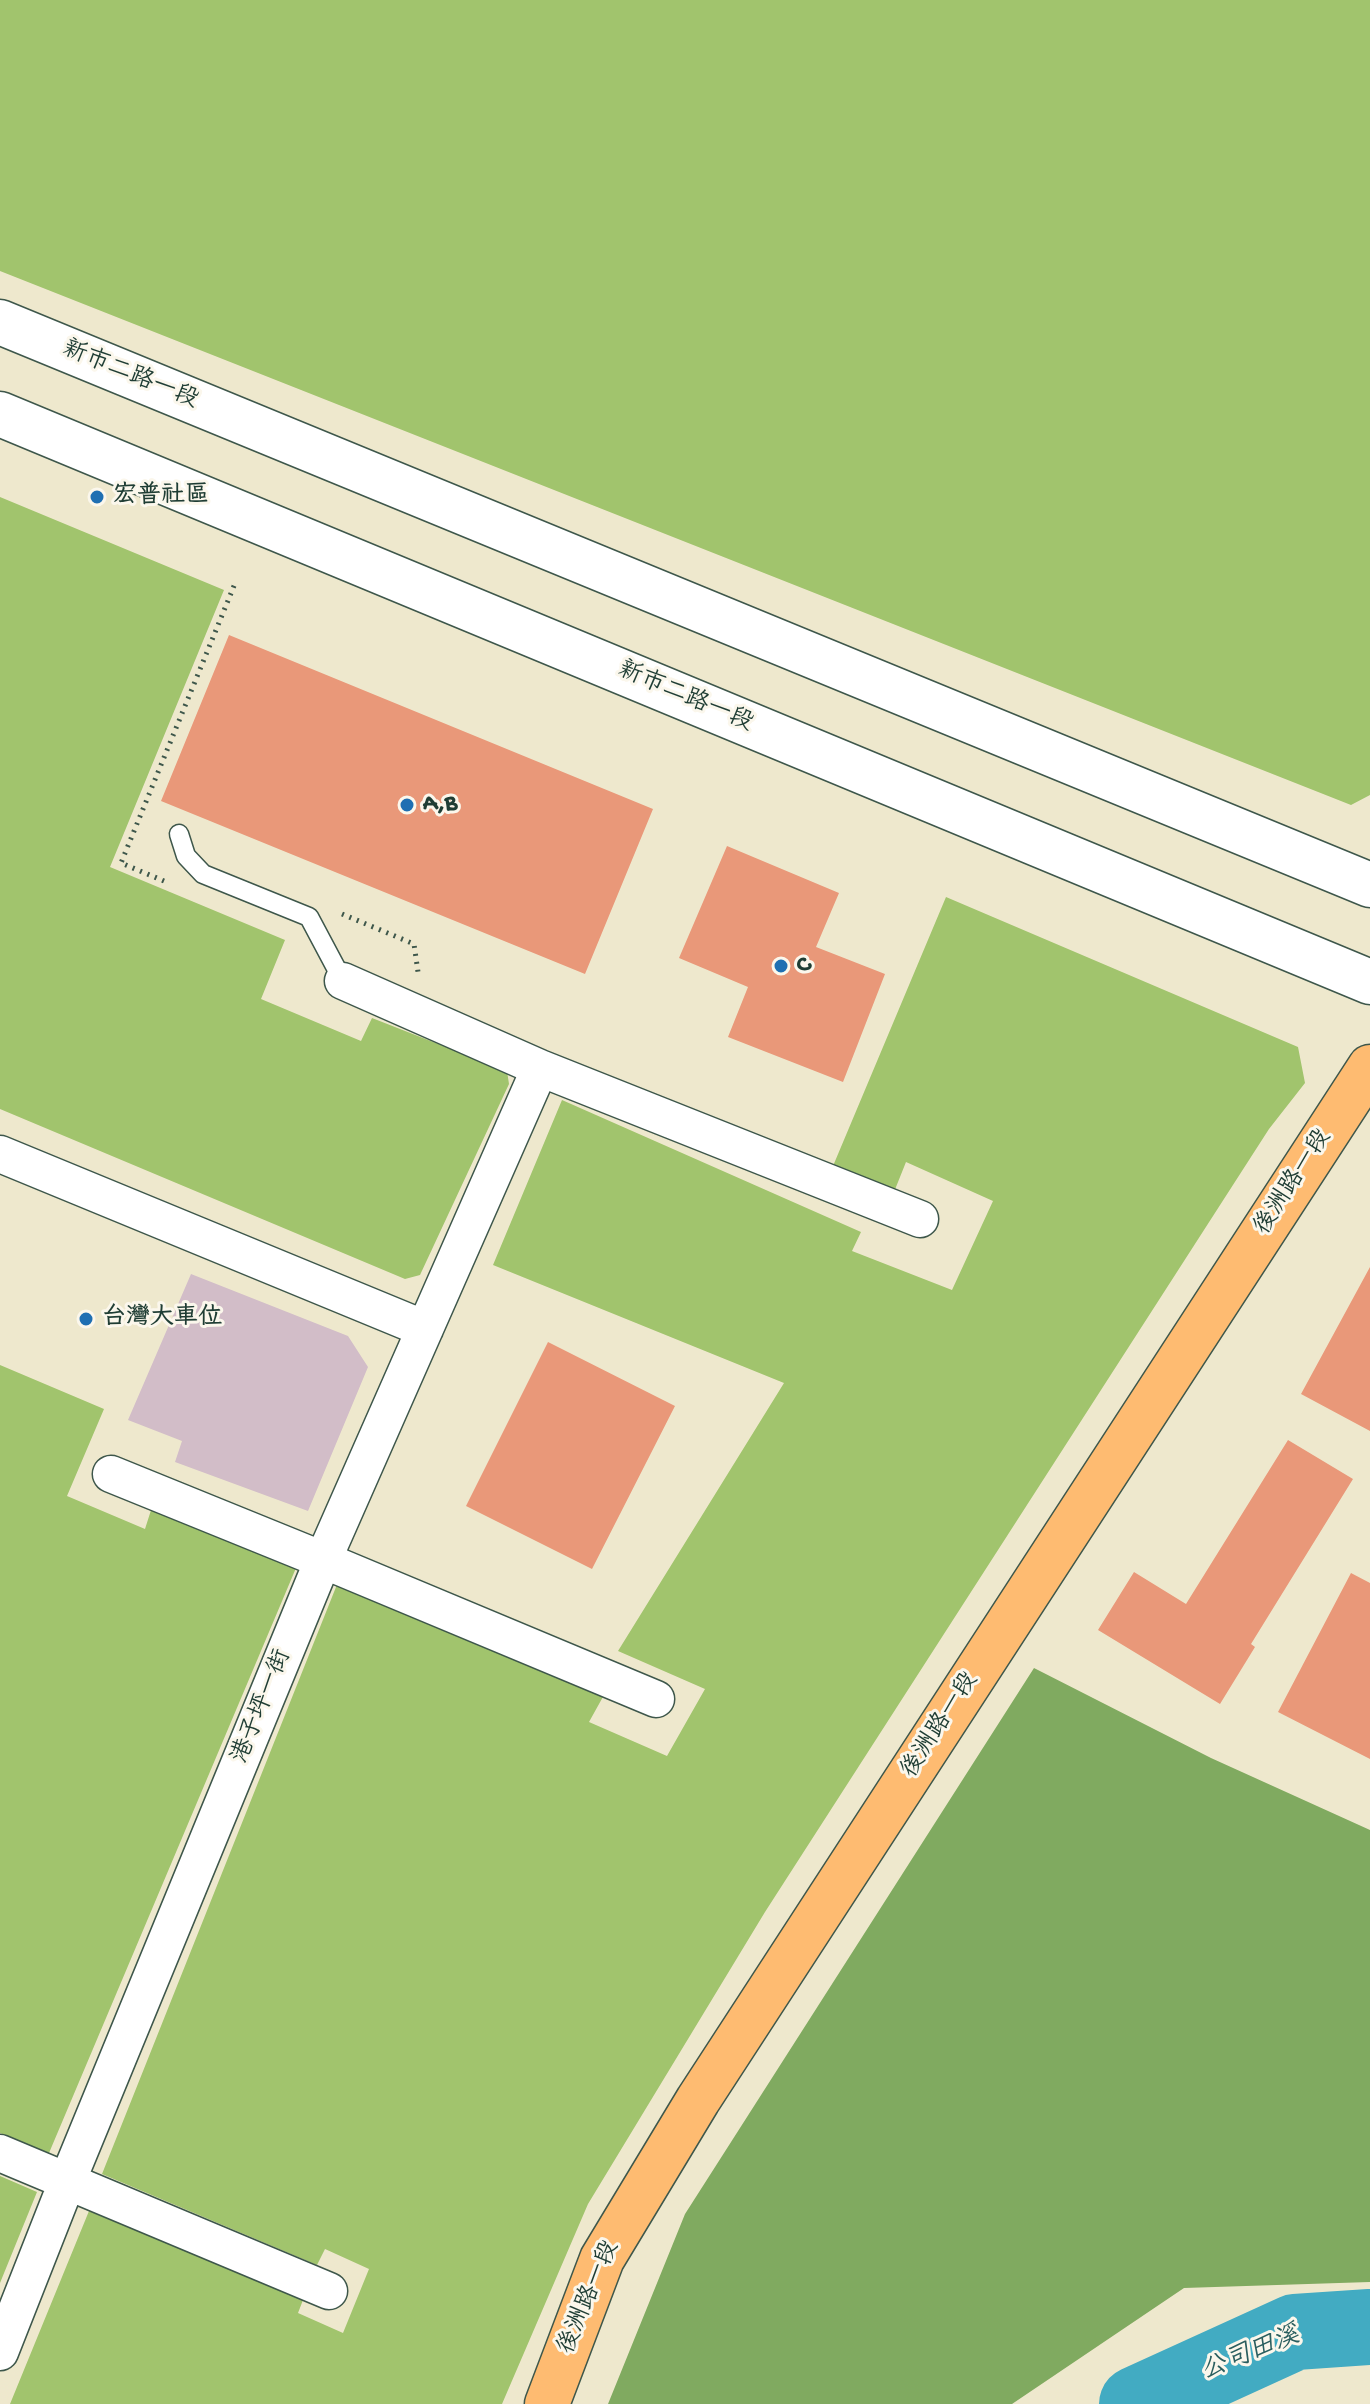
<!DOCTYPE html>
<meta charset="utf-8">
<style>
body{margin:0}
canvas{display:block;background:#eee8cd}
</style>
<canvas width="1370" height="2404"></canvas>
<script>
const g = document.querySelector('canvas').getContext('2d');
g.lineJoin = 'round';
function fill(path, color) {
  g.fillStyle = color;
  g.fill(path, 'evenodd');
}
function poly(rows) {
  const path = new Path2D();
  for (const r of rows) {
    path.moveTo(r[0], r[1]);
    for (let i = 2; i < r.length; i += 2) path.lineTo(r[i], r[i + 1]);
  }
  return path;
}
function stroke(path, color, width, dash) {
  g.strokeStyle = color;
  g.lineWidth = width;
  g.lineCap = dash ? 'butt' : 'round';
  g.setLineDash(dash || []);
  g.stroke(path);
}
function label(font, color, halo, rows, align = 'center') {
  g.font = font + ' "Gochi Hand","LXGW WenKai TC",sans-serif';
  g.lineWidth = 6;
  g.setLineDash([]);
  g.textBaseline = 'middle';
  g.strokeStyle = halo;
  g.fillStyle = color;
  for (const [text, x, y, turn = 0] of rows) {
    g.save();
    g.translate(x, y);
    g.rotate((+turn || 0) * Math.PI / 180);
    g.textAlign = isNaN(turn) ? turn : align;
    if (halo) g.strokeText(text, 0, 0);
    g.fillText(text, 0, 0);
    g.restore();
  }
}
fill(poly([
 [191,1274,348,1336,368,1367,308,1511,175,1462,182,1441,128,1420]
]), '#d2bdc8');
fill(poly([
 [0,0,1370,0,1370,795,1351,805,0,271],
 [0,497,224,590,110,867,285,940,261,999,361,1041,372,1018,507,1071,509,1084,420,1275,405,1279,0,1109],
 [946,897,1298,1047,1305,1083,1269,1129,765,1912,588,2204,502,2404,10,2404,89,2211,303,2300,298,2313,343,2333,369,2269,325,2249,317,2265,102,2174,338,1582,604,1695,589,1722,667,1756,705,1689,618,1651,784,1383,493,1265,562,1100,861,1232,852,1251,952,1290,993,1201,906,1162,894,1192,833,1166],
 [0,1365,104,1409,67,1496,145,1529,152,1507,296,1568,49,2153,0,2133],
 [0,2176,37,2192,0,2283]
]), '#a1c46d');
fill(poly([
 [1034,1668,1211,1758,1370,1830,1370,2282,1184,2288,1012,2404,608,2404,685,2214]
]), '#80aa60');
stroke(poly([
 [1137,2404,1295,2332,1370,2327]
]), '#42abc2', 76);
fill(poly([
 [229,635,653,809,585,974,161,801],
 [727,846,839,893,816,947,885,974,843,1082,728,1037,748,987,679,958],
 [1370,1267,1370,1431,1301,1394],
 [548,1342,675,1406,592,1569,466,1506],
 [1288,1440,1353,1479,1251,1644,1255,1647,1220,1704,1098,1630,1134,1572,1186,1604],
 [1351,1573,1370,1583,1370,1759,1278,1712]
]), '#e99879');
const service = poly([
 [179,834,186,856,203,874,309,917,343,981]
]);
const minor = poly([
 [343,981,540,1068,920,1219],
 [0,1154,425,1329],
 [111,1474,323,1560,656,1699],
 [0,2153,329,2291],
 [0,2352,67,2182,323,1560,540,1068]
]);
const tertiary = poly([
 [0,322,1370,885],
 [0,414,1370,982]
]);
const primary = poly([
 [547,2404,602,2259,698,2100,1370,1067]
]);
stroke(service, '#3e574b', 21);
stroke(minor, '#3e574b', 39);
stroke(tertiary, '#3e574b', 47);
stroke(primary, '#3e574b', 47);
stroke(poly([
 [164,881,121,863,236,581],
 [342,914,414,944,418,972]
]), '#3e574b', 5, [2, 6]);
stroke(service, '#fff', 18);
stroke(minor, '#fff', 36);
stroke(tertiary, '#fff', 44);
stroke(primary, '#febb71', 44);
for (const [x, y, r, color] of [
 [97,497,8,"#1f6fb2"],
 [407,805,8,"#1f6fb2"],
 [781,966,8,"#1f6fb2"],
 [86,1319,8,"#1f6fb2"]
]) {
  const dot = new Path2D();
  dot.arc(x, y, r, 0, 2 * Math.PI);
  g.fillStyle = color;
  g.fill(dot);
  stroke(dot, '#fbf7ec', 3);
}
label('24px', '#1f3d34', '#fbf7ec', [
 ["新市二路一段",130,376,22],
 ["新市二路一段",685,698,23],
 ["後洲路一段",1294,1183,-57],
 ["港子坪一街",263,1707,-68],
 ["後洲路一段",941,1726,-57],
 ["後洲路一段",590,2298,-67]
]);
label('bold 24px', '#1f3d34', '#fbf7ec', [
 ["宏普社區",113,497],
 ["A,B",423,805],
 ["C",797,966],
 ["台灣大車位",102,1319]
], 'left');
label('italic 26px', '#2a5e5f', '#fbf7ec', [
 ["公司田溪",1251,2355,-22]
]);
</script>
